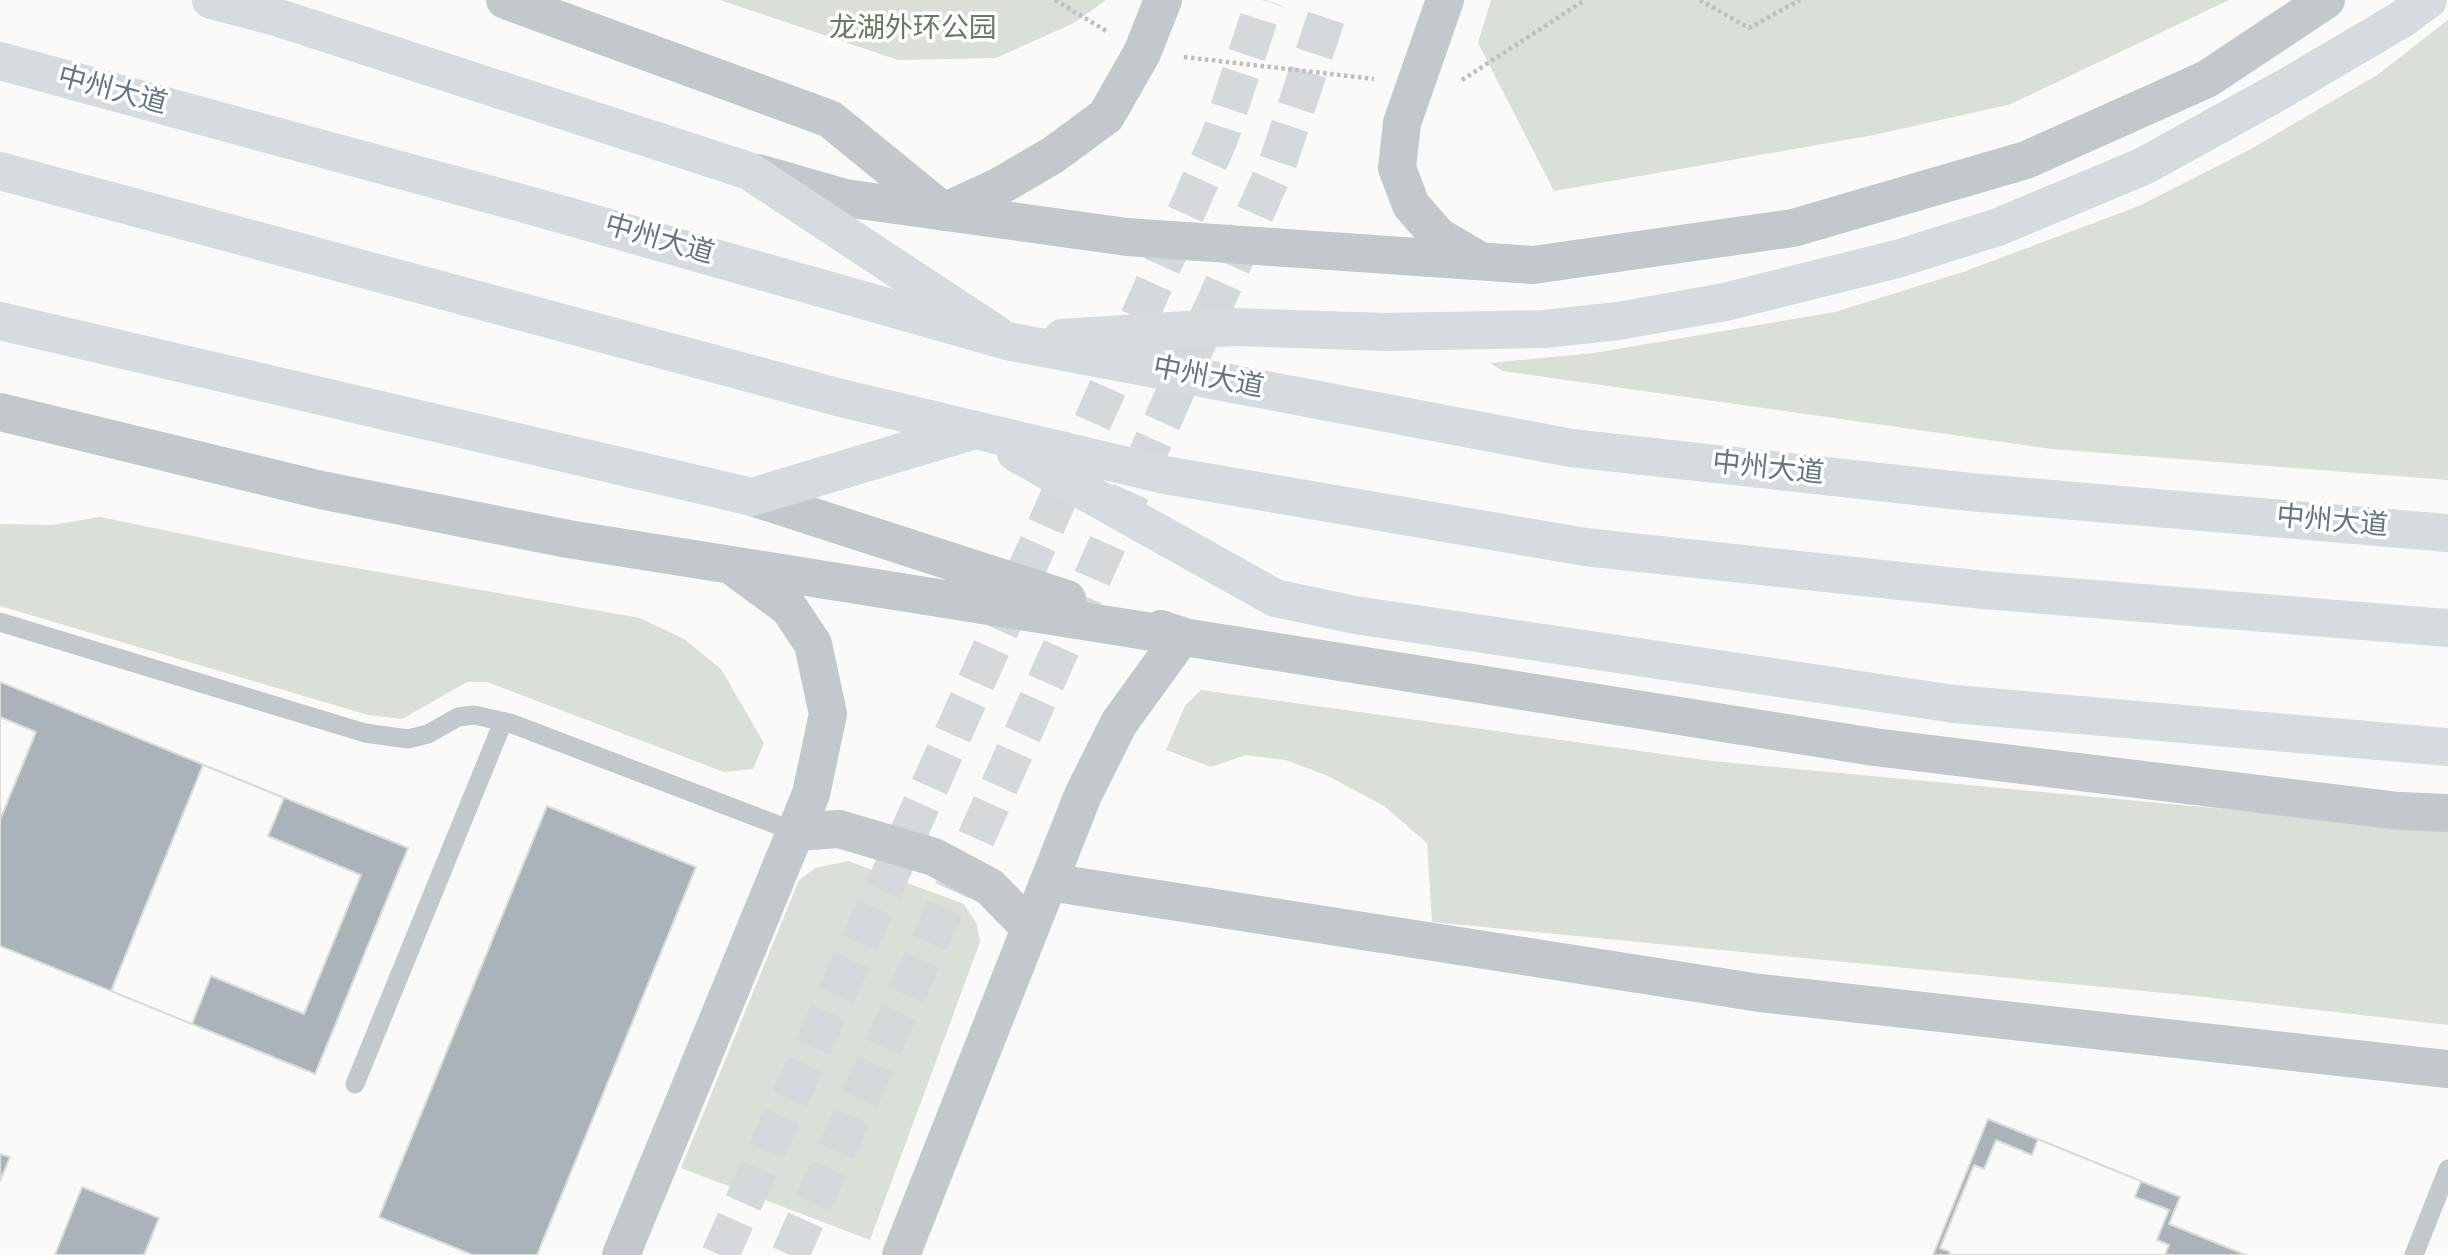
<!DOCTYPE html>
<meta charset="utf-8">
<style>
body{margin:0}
canvas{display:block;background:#fafaf8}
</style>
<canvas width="2448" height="1255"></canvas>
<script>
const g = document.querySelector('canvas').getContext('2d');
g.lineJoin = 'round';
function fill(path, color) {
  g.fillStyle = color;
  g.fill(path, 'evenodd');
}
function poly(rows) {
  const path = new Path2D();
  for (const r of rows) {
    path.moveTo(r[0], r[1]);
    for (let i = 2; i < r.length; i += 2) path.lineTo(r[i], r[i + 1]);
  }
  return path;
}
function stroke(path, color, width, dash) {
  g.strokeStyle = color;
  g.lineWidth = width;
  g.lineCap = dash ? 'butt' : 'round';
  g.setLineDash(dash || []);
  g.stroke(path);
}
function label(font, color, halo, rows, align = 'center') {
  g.font = font + ' Jost,"Noto Sans SC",sans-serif';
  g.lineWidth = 7;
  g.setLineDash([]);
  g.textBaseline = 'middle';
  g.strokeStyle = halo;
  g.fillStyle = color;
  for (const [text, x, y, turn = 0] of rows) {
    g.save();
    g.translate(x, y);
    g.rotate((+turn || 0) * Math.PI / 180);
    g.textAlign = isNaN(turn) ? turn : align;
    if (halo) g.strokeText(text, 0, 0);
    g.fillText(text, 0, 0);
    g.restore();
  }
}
fill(poly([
 [720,0,1106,0,1074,23,996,58,898,60],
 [1491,0,2229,0,2011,104,1874,135,1554,191,1478,43],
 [2448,20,2448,480,2052,449,1503,371,1490,363,1594,353,1835,312,1963,272,2139,206,2249,150,2377,75],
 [100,517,299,558,640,618,684,639,721,669,764,743,753,769,724,772,487,682,467,682,402,719,368,715,0,606,0,524,52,525],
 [1201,690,1712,761,2448,830,2448,1025,2196,996,1432,922,1427,843,1384,806,1328,776,1286,760,1246,755,1211,767,1166,750,1185,706],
 [848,861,964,904,977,924,980,942,870,1240,681,1168,799,880,815,868]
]), '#dadfd7');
const building = poly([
 [0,682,408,848,315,1074,0,946,0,682],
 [0,717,36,732,0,820,0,717],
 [203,765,284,798,268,836,361,875,304,1014,211,976,192,1024,111,991,203,765],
 [547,806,696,867,537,1255,473,1255,379,1217,547,806],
 [1988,1119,2180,1197,2169,1224,2246,1255,1933,1255,1988,1119],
 [2038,1139,2141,1181,2135,1197,2169,1210,2157,1240,2169,1245,2165,1255,1949,1255,1950,1252,1940,1248,1974,1165,1984,1169,1996,1140,2032,1155,2038,1139],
 [0,1154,10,1157,0,1181,0,1154],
 [82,1187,159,1218,144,1255,55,1255,82,1187]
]);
fill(building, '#aab3b9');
stroke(building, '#dcdcda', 2);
stroke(poly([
 [720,1255,1219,139,1265,0],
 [790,1255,1278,162,1332,0]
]), '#d5d9db', 38, [38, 19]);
stroke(poly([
 [1055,0,1108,32],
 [1700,0,1749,28,1800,0],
 [1184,57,1374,79],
 [1462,80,1585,0]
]), '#bbbfc2', 4.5, [3.5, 3.5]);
stroke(poly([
 [0,622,365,733,408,739,428,734,458,717,474,715,510,723,796,832],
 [355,1084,503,722],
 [2414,1255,2448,1169]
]), '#c3c8cc', 19);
stroke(poly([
 [505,0,830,119,944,212,1000,186,1053,155,1106,116,1142,53,1163,0],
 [1445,0,1402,123,1397,168,1411,205,1438,236,1477,259],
 [758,173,845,198,1127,237,1533,265,1793,228,2026,160,2207,79,2326,0],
 [0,412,321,490,568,539,1874,747,2399,811,2448,813],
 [752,497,1067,599],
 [796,832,839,829,934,857,990,887,1030,928],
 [1049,882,1760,993,2448,1069],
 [621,1255,811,794,828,714,813,644,789,608,736,569],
 [901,1255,1083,795,1119,723,1182,636,1161,629]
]), '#c3c8cc', 38);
stroke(poly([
 [211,0,279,18,749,171,996,334],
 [0,321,752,497,975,430]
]), '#d6dbdf', 38);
stroke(poly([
 [0,61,525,204,1007,341,1571,448,1970,492,2448,533],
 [0,171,841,398,1165,475,1585,547,1984,590,2448,628],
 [1062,338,1233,327,1386,332,1544,329,1618,321,1725,302,1897,259,1998,227,2144,166,2285,88,2402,19,2428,0],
 [1016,453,1275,598,1355,615,1954,704,2448,747]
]), '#d6dbdf', 38);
label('28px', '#687a64', '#fff', [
 ["龙湖外环公园",913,30]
]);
label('28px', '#657683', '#fff', [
 ["中州大道",112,92,15],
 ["中州大道",659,241,16],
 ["中州大道",1208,379,11],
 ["中州大道",1768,470,6],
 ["中州大道",2332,523,5]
]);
</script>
